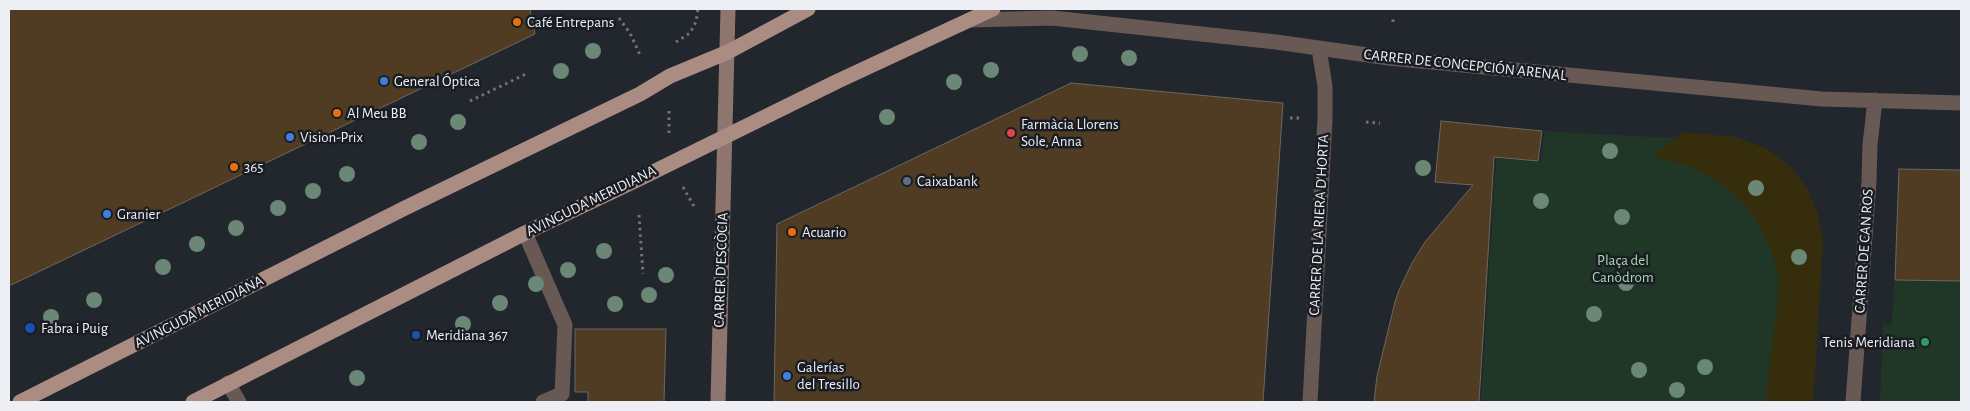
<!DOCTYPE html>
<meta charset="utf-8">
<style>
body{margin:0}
#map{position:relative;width:1970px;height:411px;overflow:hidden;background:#22262d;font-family:"Alegreya Sans",sans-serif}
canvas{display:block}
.frame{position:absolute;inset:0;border:10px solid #edeff4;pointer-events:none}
</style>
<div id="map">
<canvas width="1970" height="411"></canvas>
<div class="frame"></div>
</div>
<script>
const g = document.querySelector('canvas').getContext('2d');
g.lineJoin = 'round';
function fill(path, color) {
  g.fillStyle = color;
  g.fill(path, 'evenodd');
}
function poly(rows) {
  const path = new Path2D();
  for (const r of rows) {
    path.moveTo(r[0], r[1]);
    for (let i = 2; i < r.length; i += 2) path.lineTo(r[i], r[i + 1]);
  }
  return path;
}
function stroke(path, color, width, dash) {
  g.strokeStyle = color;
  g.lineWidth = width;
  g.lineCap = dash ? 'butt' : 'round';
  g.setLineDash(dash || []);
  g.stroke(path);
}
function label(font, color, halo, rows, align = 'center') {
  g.font = font + ' "Alegreya Sans",sans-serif';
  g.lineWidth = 5;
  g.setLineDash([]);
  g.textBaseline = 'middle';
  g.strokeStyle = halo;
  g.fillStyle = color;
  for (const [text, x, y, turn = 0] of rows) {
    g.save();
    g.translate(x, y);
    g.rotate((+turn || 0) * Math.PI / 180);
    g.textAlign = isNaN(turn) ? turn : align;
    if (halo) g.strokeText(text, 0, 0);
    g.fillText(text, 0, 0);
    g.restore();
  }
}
fill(poly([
 [1544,131,1674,138,1684,132,1736,137,1769,150,1792,168,1808,190,1818,214,1823,242,1813,402,1481,402,1496,158,1541,162],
 [1895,280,1961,281,1961,402,1880,402,1883,324,1891,325]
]), '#203626');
fill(poly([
 [1684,132,1736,137,1769,150,1792,168,1808,190,1818,214,1823,242,1813,402,1766,402,1769,365,1777,313,1779,275,1771,250,1756,220,1742,202,1721,184,1690,166,1652,156]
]), '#352d0c');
const building = poly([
 [9,9,530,9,535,34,9,286,9,9],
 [1071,83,1283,103,1263,402,774,402,777,224,1071,83],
 [1441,121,1542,131,1538,161,1494,157,1479,402,1374,402,1377,376,1395,302,1399,290,1412,263,1425,242,1473,185,1435,182,1441,121],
 [1899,169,1961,170,1961,281,1895,280,1899,169],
 [575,329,666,329,664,402,588,402,588,392,575,392,575,329]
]);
fill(building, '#4f3c23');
stroke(building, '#6d6760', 1);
stroke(poly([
 [619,18,630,33,640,55],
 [1393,22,1393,17],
 [676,42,690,33,696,22,698,9],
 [470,101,526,74],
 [1290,118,1300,118],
 [1366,122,1380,123],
 [669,133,669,107],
 [683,187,695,208],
 [639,215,643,274]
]), '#707379', 3, [2.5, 4]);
stroke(poly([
 [525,233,565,325,562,394,543,402]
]), '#695955', 15);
stroke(poly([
 [969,20,1052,18,1276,42,1389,58,1822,99,1961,103],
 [228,383,239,402],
 [1310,402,1325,119,1325,86,1319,49],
 [1853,402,1869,181,1870,145,1875,100]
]), '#695955', 15);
stroke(poly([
 [718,402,728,9]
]), '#8e766f', 15);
stroke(poly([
 [20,402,405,208,640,94,670,76,728,52,808,9],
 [193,402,525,233,639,179,838,81,993,9]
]), '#ab8c83', 15);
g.fillStyle = '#6a8875';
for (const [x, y] of [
 [593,51],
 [1080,54],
 [1129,58],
 [991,70],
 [561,71],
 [954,82],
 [887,117],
 [458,122],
 [419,142],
 [1610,151],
 [1423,168],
 [347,174],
 [1756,188],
 [313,191],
 [1541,201],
 [278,208],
 [1622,217],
 [236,228],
 [197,244],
 [604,251],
 [1799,257],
 [163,267],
 [568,270],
 [666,275],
 [1626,283],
 [536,284],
 [649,295],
 [94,300],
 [500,303],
 [615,304],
 [1594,314],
 [51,317],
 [463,324],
 [1705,367],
 [1639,370],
 [357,378],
 [1677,390]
]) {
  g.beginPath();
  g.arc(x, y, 8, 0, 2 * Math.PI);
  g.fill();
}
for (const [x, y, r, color] of [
 [517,22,5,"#e8710a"],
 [384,81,5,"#3f7fe0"],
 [337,113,5,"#e8710a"],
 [1011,133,5,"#e0444e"],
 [290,137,5,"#3f7fe0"],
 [234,167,5,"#e8710a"],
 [907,181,5,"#5c6f8a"],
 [107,214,5,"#3f7fe0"],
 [792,232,5,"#e8710a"],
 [30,328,6,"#1a4fb4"],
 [416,335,5,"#1a4fb4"],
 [1925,342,5,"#2e9e5b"],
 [787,376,5,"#3f7fe0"]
]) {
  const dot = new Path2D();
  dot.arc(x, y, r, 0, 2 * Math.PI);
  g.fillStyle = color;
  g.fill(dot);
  stroke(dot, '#191d23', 2);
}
label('15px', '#edeff4', '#191d23', [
 ["Café Entrepans",527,22],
 ["General Óptica",394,81],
 ["Al Meu BB",347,113],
 ["Farmàcia Llorens",1021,124],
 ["Sole, Anna",1021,141],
 ["Vision-Prix",300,137],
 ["365",244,167],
 ["Caixabank",917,181],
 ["Granier",117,214],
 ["Acuario",802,232],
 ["Fabra i Puig",41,328],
 ["Meridiana 367",426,335],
 ["Tenis Meridiana",1915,342,"right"],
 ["Galerías",797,367],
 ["del Tresillo",797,384]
], 'left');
label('15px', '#edeff4', '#191d23', [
 ["CARRER DE CONCEPCIÓN ARENAL",1465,65,6],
 ["AVINGUDA MERIDIANA",591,201,-26],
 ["CARRER DE LA RIERA D'HORTA",1319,225,-87],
 ["CARRER DE CAN ROS",1864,251,-86],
 ["CARRER D'ESCÒCIA",721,270,-88],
 ["AVINGUDA MERIDIANA",199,312,-27]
]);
label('15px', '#a4d8b0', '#191d23', [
 ["Plaça del",1623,260],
 ["Canòdrom",1623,277]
]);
</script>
